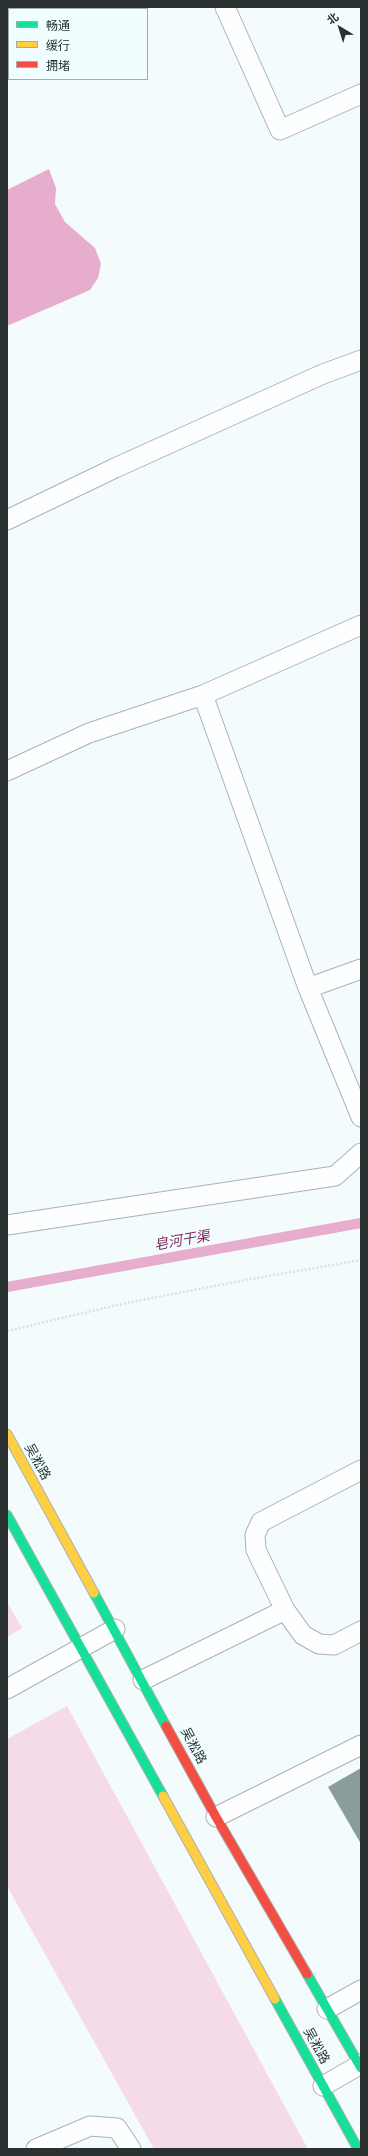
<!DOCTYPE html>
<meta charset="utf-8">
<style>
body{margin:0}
#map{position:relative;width:368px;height:2156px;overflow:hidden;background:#f4fbfc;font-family:Arial,"Noto Sans SC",sans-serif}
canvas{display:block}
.frame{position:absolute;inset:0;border:8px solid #2a3131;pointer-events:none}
.legend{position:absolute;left:8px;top:8px;width:140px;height:72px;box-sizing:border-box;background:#f1feff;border:1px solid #a1acad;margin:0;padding:5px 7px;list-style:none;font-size:12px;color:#2a3131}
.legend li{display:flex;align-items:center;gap:8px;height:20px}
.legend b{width:20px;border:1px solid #a1acad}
.north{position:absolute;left:320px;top:8px;width:40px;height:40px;-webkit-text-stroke:3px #f1feff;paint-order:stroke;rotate:322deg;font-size:11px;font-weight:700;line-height:16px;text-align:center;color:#2a3131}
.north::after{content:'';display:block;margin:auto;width:14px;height:18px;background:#2a3131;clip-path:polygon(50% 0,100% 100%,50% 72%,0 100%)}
</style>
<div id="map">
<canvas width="368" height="2156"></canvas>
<div class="frame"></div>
<ul class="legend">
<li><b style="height:5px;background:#16e098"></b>畅通</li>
<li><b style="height:5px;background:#ffcf43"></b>缓行</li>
<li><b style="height:5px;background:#f24e42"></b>拥堵</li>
</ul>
<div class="north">北</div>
</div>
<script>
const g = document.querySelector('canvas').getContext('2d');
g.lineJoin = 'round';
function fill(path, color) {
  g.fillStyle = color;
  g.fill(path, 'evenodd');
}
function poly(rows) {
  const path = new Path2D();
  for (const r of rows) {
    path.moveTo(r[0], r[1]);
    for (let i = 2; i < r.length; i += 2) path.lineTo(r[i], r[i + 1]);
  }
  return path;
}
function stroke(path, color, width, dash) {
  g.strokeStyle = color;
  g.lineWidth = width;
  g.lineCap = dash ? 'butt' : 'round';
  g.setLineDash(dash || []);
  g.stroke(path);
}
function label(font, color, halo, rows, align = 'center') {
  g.font = font + ' Arial,"Noto Sans SC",sans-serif';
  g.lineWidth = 4;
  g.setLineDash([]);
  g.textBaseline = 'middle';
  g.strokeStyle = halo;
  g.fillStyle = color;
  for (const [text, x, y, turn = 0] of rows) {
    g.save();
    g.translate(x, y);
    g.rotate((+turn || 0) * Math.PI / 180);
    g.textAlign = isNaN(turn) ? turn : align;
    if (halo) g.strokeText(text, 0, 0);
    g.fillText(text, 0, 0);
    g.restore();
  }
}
fill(poly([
 [7,1602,22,1628,7,1637],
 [67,1706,308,2149,154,2149,7,1886,7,1739]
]), '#f5dbea');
fill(poly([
 [49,169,56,188,55,204,65,222,95,248,101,264,98,278,90,290,7,326,7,190]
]), '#e6adcc');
stroke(poly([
 [7,1287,361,1223]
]), '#e6adcc', 10);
fill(poly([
 [361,1768,361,1844,328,1787]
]), '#8b9c9d');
const lane = poly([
 [225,7,280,130,361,94],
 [88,9,93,7],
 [7,42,9,42],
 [7,520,115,468,323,374,361,360],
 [203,695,308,988,361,1117],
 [7,771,89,733,203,695,361,625],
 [308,988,361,969],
 [7,1225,335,1176,361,1153],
 [361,1470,261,1522,255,1535,256,1550,285,1610,303,1635,319,1644,334,1645,361,1631],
 [143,1680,285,1610],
 [7,1689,115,1629],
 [216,1817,361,1745],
 [327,2009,361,1990],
 [323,2086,361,2064],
 [36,2149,90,2126,117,2128,131,2149]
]);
const fast = poly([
 [7,1515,163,1796],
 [94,1593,166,1726],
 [307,1974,361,2068],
 [275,1999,358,2149]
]);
const slow = poly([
 [7,1434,94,1593],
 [163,1796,275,1999]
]);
const jam = poly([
 [166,1726,216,1817,307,1974]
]);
stroke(lane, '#acb2b3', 21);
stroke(fast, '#acb2b3', 11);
stroke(slow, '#acb2b3', 11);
stroke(jam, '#acb2b3', 11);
stroke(poly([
 [7,1331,126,1303,251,1279,361,1260]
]), '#dcdfdf', 2.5, [2, 2]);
stroke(lane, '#fdfeff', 19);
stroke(fast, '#16e098', 9);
stroke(slow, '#ffcf43', 9);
stroke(jam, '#f24e42', 9);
label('13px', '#2a3131', '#f1feff', [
 ["吴淞路",37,1462,61],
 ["吴淞路",193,1746,62],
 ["吴淞路",316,2046,61]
]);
label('italic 14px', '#811f5b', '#f1feff', [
 ["皂河干渠",182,1241,-10]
]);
</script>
